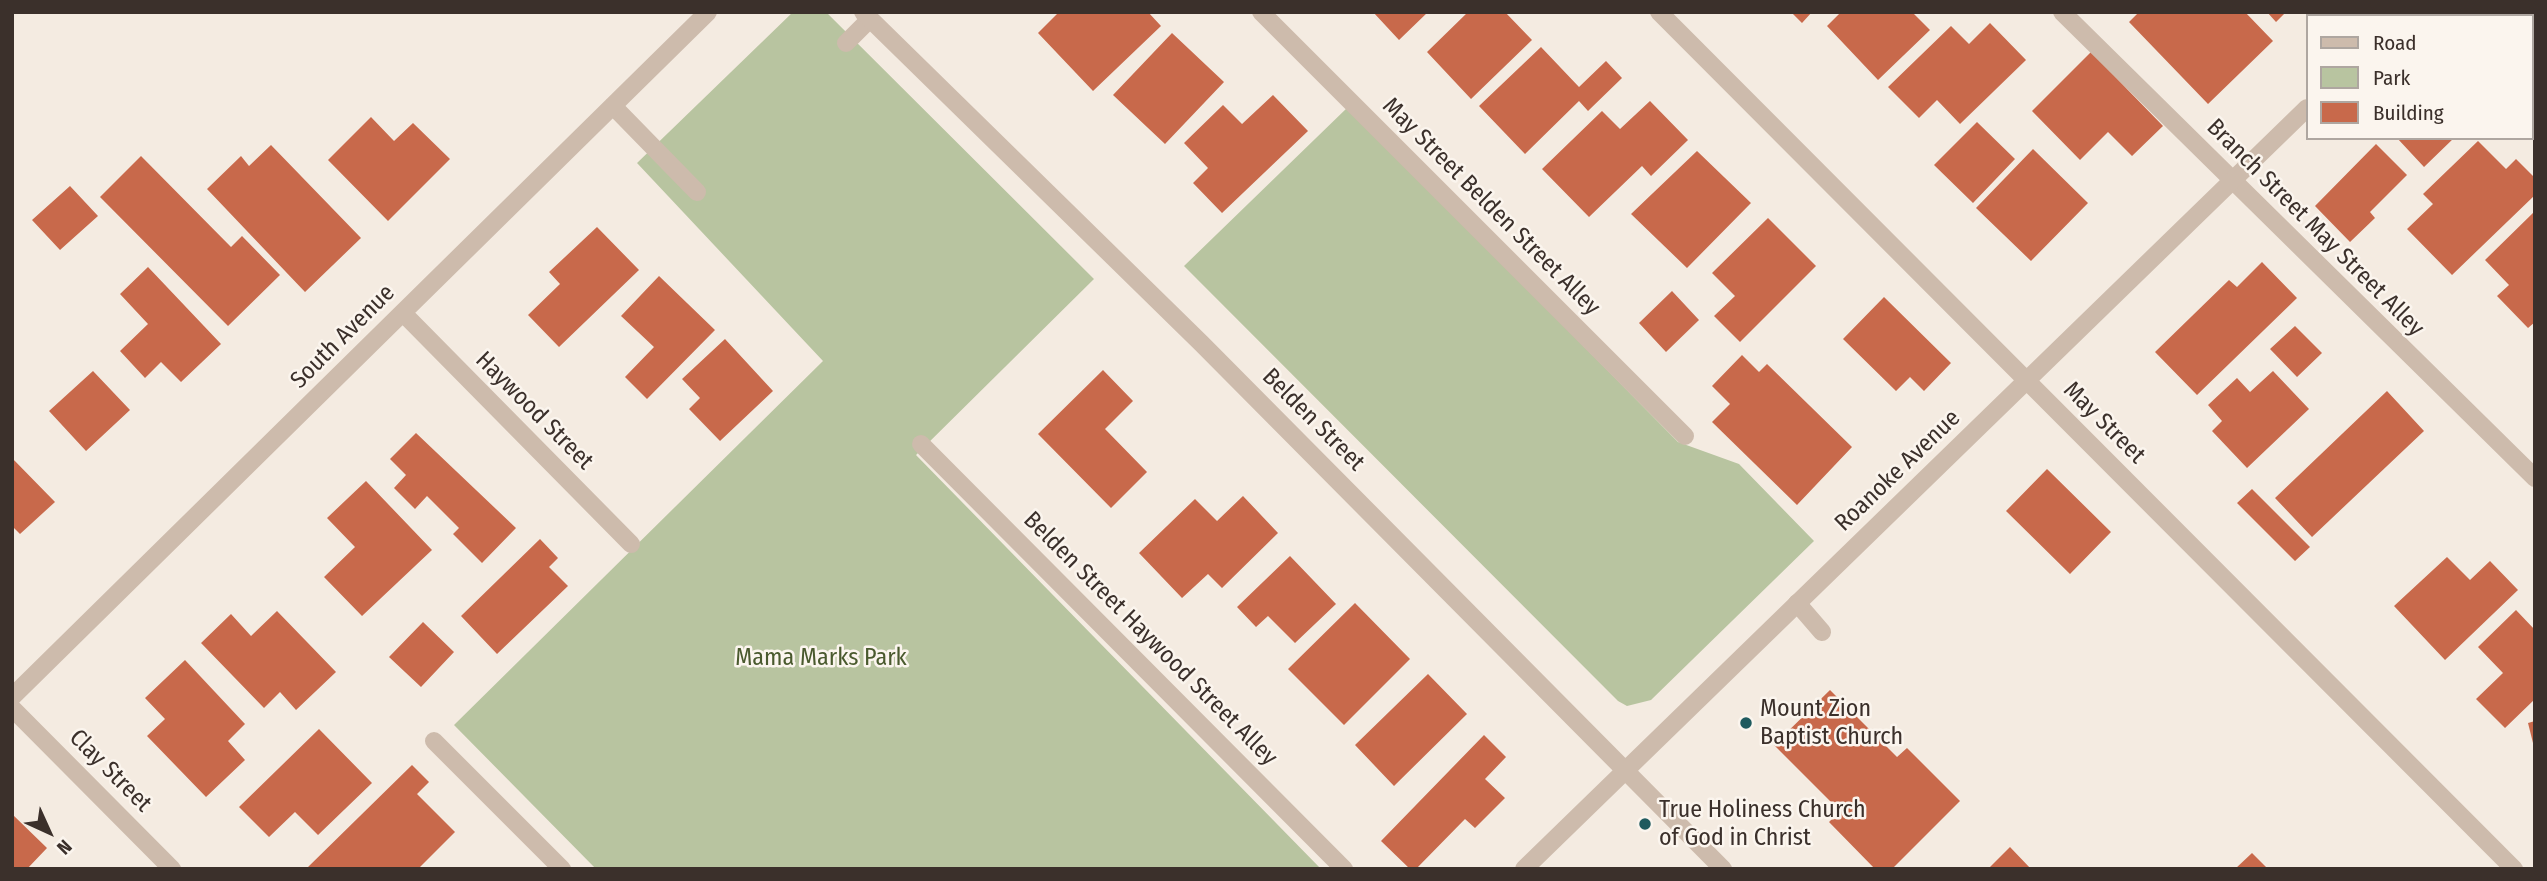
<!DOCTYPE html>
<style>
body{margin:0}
#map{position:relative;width:2547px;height:881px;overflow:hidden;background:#f4ebe1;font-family:"Fira Sans Condensed",sans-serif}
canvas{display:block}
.frame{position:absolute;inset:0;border:14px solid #3b302b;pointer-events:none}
.legend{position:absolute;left:2306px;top:14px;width:228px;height:126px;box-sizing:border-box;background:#fbf5ee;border:2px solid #aea6a0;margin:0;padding:9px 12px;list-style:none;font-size:21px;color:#3b302b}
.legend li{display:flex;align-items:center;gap:14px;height:35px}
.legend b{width:35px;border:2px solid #aea6a0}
.north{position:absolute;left:14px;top:797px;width:70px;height:70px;-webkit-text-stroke:5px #fbf5ee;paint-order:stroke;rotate:135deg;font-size:19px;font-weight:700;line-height:28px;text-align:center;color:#3b302b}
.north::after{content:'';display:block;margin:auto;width:24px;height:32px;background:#3b302b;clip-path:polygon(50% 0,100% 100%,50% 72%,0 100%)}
</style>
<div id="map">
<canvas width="2547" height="881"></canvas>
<div class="frame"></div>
<ul class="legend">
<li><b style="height:9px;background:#cdbbac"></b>Road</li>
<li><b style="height:19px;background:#b8c4a0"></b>Park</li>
<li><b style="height:19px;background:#c8694b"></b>Building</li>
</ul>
<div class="north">N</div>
</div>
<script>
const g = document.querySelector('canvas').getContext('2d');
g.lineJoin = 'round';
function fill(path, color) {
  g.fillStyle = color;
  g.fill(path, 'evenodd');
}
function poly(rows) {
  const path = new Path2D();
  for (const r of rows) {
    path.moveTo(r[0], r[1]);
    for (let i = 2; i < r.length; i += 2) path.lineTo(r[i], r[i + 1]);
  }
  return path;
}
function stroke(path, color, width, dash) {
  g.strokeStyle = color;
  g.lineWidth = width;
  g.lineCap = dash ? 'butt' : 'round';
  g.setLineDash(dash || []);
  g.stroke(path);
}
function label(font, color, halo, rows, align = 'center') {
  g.font = font + ' "Fira Sans Condensed",sans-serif';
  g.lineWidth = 5;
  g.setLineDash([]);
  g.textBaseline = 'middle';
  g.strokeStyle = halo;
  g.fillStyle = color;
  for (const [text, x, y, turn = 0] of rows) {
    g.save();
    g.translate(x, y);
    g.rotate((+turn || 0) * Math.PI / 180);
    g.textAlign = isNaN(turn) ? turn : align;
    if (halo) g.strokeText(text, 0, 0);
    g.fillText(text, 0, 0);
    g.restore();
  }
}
fill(poly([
 [793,12,826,12,1094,279,916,455,1321,869,596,869,454,725,823,361,637,163],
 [1348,107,1678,442,1739,464,1814,541,1651,700,1627,706,1618,701,1184,266]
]), '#b8c4a0');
fill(poly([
 [1059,12,1148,12,1161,26,1093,91,1038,33],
 [1373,12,1428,12,1399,40],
 [1468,12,1505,12,1532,40,1471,99,1427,52],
 [1791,12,1812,12,1802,23],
 [1841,12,1912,12,1930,30,1878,80,1827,26],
 [2139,12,2245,12,2273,41,2208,104,2129,22],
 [2267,12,2286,12,2276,22],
 [1990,23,2026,60,1960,124,1937,100,1919,118,1888,87,1951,26,1969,44],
 [1172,33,1224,82,1165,144,1113,95],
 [1541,47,1579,87,1606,61,1622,78,1588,111,1579,101,1525,154,1479,106],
 [2091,52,2163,126,2132,156,2108,132,2080,160,2032,111],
 [1273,95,1308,131,1222,213,1193,183,1208,168,1184,143,1223,105,1242,124],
 [1650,101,1688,140,1651,176,1642,166,1589,217,1542,169,1602,111,1620,129],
 [371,117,394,141,413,123,450,159,388,221,328,160],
 [1977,122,2015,159,1973,203,1934,165],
 [2397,138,2454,138,2424,167],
 [2478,141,2506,169,2516,159,2535,178,2535,195,2452,275,2407,229,2433,204,2423,194],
 [2376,144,2407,175,2370,212,2375,218,2350,242,2315,206],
 [271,145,361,238,305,292,207,189,241,156,249,166],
 [2033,149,2088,203,2031,261,1976,208],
 [1697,151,1751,203,1687,268,1631,214],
 [141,156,231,247,242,236,280,275,228,326,100,197],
 [70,186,98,216,60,250,32,220],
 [2535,211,2535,322,2528,328,2497,296,2509,285,2485,260],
 [1768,218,1816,266,1740,342,1714,316,1735,296,1712,273],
 [597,227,639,270,559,347,528,315,560,284,549,272],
 [2262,262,2297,298,2197,395,2155,352,2229,280,2237,287],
 [148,267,221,344,181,382,161,362,145,378,120,351,148,324,120,294],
 [659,276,715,330,647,399,625,377,654,347,621,316],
 [1672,291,1699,320,1666,352,1639,323],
 [1884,297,1951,363,1924,391,1910,377,1896,391,1843,339],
 [2295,326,2322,353,2297,377,2270,349],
 [725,339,773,391,720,441,689,409,700,398,682,379],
 [1742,355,1759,372,1767,364,1852,447,1797,505,1712,422,1730,404,1712,386],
 [1103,370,1133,401,1105,429,1147,472,1111,508,1038,434],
 [93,371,130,410,86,451,49,411],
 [2273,371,2309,409,2247,468,2212,431,2222,421,2208,405,2237,378,2250,392],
 [2387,391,2424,431,2312,537,2275,498],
 [416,433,516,528,482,563,453,534,459,528,427,496,415,509,394,488,406,475,390,459],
 [12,458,55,502,20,534,12,526],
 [2047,469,2111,532,2070,574,2006,511],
 [366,481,432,550,362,616,324,577,355,547,327,518],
 [2252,489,2310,547,2295,561,2237,503],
 [1243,496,1278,533,1222,588,1208,574,1182,598,1139,553,1195,499,1217,521],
 [540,539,558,558,549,567,568,586,497,654,461,616],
 [1290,556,1336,604,1295,643,1268,616,1256,627,1237,607],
 [2447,557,2470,580,2490,561,2518,590,2445,660,2394,606],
 [1355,603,1410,659,1344,725,1288,669],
 [2516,610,2535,630,2535,699,2505,728,2476,699,2503,673,2478,647],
 [277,611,336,672,296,710,280,692,264,708,201,643,231,614,251,636],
 [423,622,454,652,421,687,389,657],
 [185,660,245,724,228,741,245,760,206,797,147,736,165,719,145,698],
 [1428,674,1467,714,1394,786,1355,745],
 [1830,690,1897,757,1907,748,1960,801,1892,869,1875,869,1829,822,1840,811,1774,745],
 [2535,721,2535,747,2534,747,2528,723],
 [319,729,372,783,318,835,295,812,269,837,239,807],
 [1484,735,1506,757,1485,779,1505,798,1475,828,1465,819,1416,869,1410,869,1381,841],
 [412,765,429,782,417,794,455,832,418,869,309,869,308,867],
 [12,814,47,848,27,869,12,869],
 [2010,847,2031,869,1988,869],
 [2252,853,2268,869,2235,869]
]), '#c8694b');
stroke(poly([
 [1261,12,1685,436],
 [2062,12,2535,478],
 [846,43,870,19],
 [613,106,697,192],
 [921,444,1344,869],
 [1797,603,1822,632],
 [434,741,562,869]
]), '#cdbbac', 18);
stroke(poly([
 [863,12,1201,343,1723,869],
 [1659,12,2514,869],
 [2455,12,2459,16],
 [2401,16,2405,12],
 [2531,88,2535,92],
 [403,313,631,544],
 [12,697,708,12],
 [12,708,172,869],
 [1524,869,2307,108]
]), '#cdbbac', 18);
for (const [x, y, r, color] of [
 [1746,723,7,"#1f5a5e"],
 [1645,824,7,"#1f5a5e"]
]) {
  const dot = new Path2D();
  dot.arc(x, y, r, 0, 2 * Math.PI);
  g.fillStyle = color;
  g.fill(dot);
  stroke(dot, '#fbf5ee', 2.5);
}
label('24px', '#3b302b', '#fbf5ee', [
 ["May Street Belden Street Alley",1491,207,45],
 ["Branch Street May Street Alley",2315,228,45],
 ["South Avenue",343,337,-45],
 ["Haywood Street",534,411,45],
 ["Belden Street",1313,420,45],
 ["May Street",2104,423,45],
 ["Roanoke Avenue",1898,471,-44],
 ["Belden Street Haywood Street Alley",1150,639,45],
 ["Clay Street",110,771,45]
]);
label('24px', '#4a5a2e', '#fbf5ee', [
 ["Mama Marks Park",821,658]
]);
label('24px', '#3b302b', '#fbf5ee', [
 ["Mount Zion",1760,709],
 ["Baptist Church",1760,737],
 ["True Holiness Church",1659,810],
 ["of God in Christ",1659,838]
], 'left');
</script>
